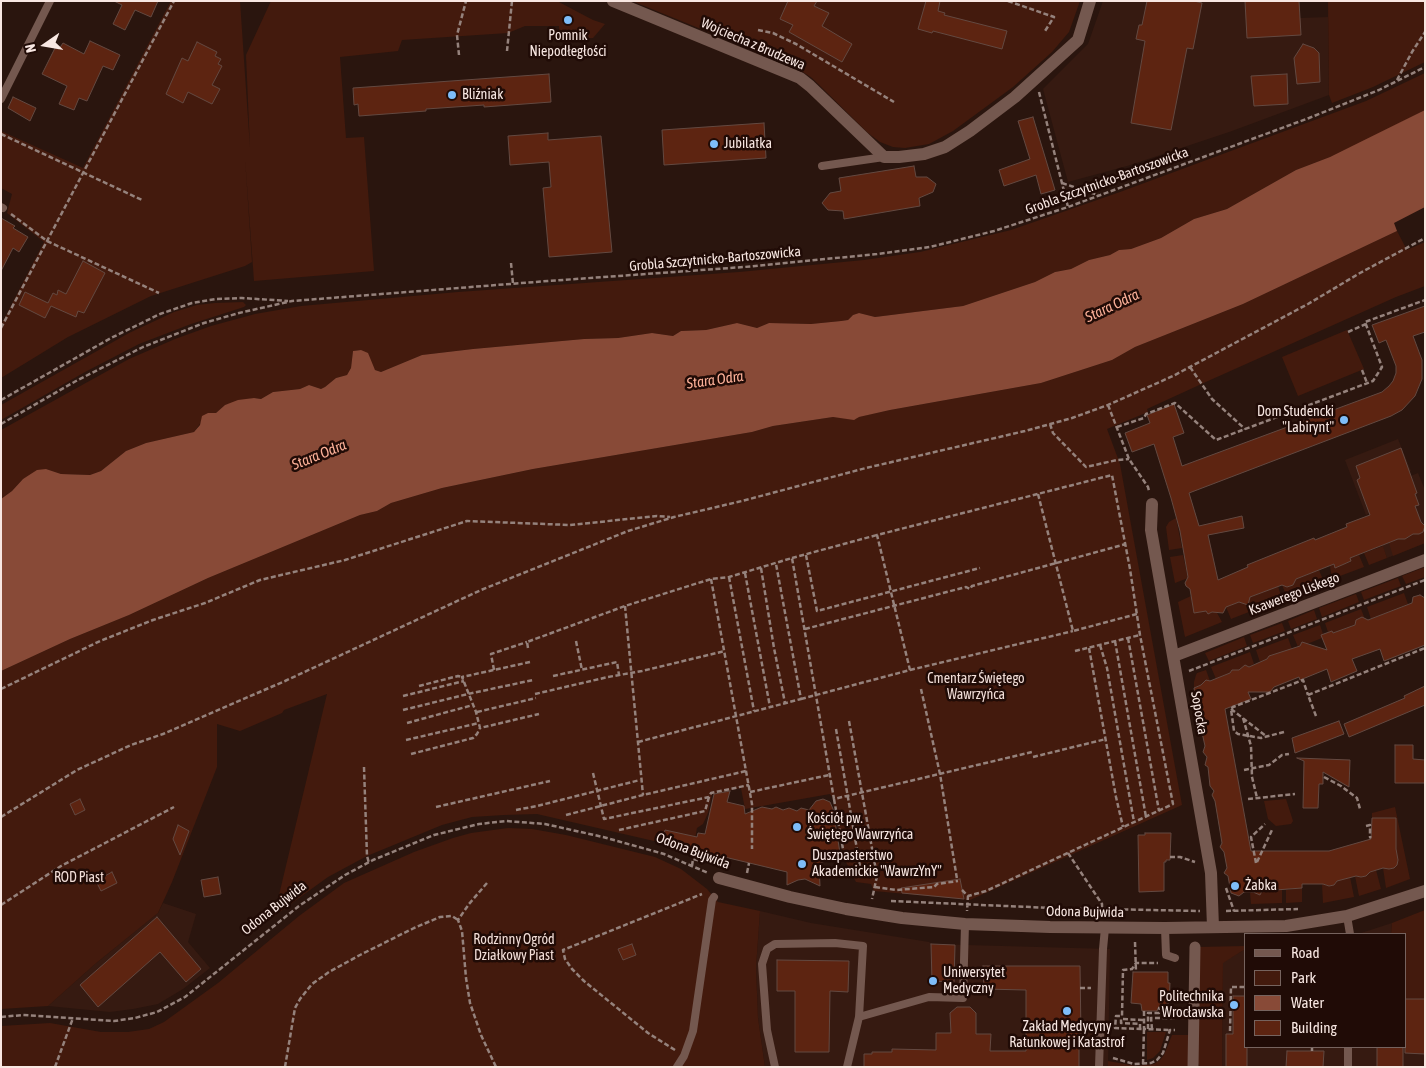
<!DOCTYPE html>
<meta charset="utf-8">
<style>
body{margin:0}
#map{position:relative;width:1426px;height:1068px;overflow:hidden;background:#2a150e;font-family:"Asap Condensed",sans-serif}
canvas{display:block}
.frame{position:absolute;inset:0;border:2px solid #f8e7e2;pointer-events:none}
.legend{position:absolute;left:1244px;top:933px;width:162px;height:115px;box-sizing:border-box;background:#200b06;border:1px solid #76635e;margin:0;padding:6px 9px;list-style:none;font-size:15px;color:#f8e7e2}
.legend li{display:flex;align-items:center;gap:10px;height:25px}
.legend b{width:25px;border:1px solid #76635e}
.north{position:absolute;left:20px;top:20px;width:50px;height:50px;-webkit-text-stroke:4px #200b06;paint-order:stroke;rotate:257deg;font-size:14px;font-weight:700;line-height:20px;text-align:center;color:#f8e7e2}
.north::after{content:'';display:block;margin:auto;width:18px;height:22px;background:#f8e7e2;clip-path:polygon(50% 0,100% 100%,50% 72%,0 100%)}
</style>
<div id="map">
<canvas width="1426" height="1068"></canvas>
<div class="frame"></div>
<ul class="legend">
<li><b style="height:6px;background:#74584f"></b>Road</li>
<li><b style="height:14px;background:#431a0d"></b>Park</li>
<li><b style="height:14px;background:#884a37"></b>Water</li>
<li><b style="height:14px;background:#5d2411"></b>Building</li>
</ul>
<div class="north">N</div>
</div>
<script>
const g = document.querySelector('canvas').getContext('2d');
g.lineJoin = 'round';
function fill(path, color) {
  g.fillStyle = color;
  g.fill(path, 'evenodd');
}
function poly(rows) {
  const path = new Path2D();
  for (const r of rows) {
    path.moveTo(r[0], r[1]);
    for (let i = 2; i < r.length; i += 2) path.lineTo(r[i], r[i + 1]);
  }
  return path;
}
function stroke(path, color, width, dash) {
  g.strokeStyle = color;
  g.lineWidth = width;
  g.lineCap = dash ? 'butt' : 'round';
  g.setLineDash(dash || []);
  g.stroke(path);
}
function label(font, color, halo, rows, align = 'center') {
  g.font = font + ' "Asap Condensed",sans-serif';
  g.lineWidth = 5;
  g.setLineDash([]);
  g.textBaseline = 'middle';
  g.strokeStyle = halo;
  g.fillStyle = color;
  for (const [text, x, y, turn = 0] of rows) {
    g.save();
    g.translate(x, y);
    g.rotate((+turn || 0) * Math.PI / 180);
    g.textAlign = isNaN(turn) ? turn : align;
    if (halo) g.strokeText(text, 0, 0);
    g.fillText(text, 0, 0);
    g.restore();
  }
}
fill(poly([
 [1103,1,1295,1,1299,8,1300,18,1328,17,1329,95,1232,131,1127,166,1068,182,1043,89,1088,44],
 [1398,439,1411,471,1406,473,1408,477,1418,473,1425,490,1425,543,1387,558,1370,513,1366,515,1345,460],
 [163,903,196,914,188,942,210,968,183,989,158,1004,133,1009,110,1012,48,1006,95,964,158,913],
 [760,911,811,923,929,942,931,944,1110,949,1108,1067,765,1067,758,1018,756,968],
 [1392,923,1391,934,1358,934],
 [1245,950,1245,1047,1405,1047,1405,999,1425,999,1425,1067,1222,1067,1223,962,1242,951]
]), '#361a11');
fill(poly([
 [171,1,240,1,250,148,246,55,271,1,557,1,593,20,605,24,593,38,560,40,559,26,525,26,508,33,402,40,398,51,340,57,346,138,364,137,374,271,254,281,245,158,252,262,245,266,151,296,68,337,1,378,1,325,44,242,7,213,12,194,1,188,1,131,83,168],
 [632,1,1080,1,1069,32,1052,52,1013,87,953,131,929,144,905,148,893,147,880,142,868,133,812,78,797,68],
 [1328,1,1425,1,1425,62,1373,87,1332,103,1329,95],
 [1425,73,1425,110,1375,136,1330,157,1296,170,1227,209,1194,219,1161,238,1131,249,1119,250,1110,255,1089,260,1071,269,1055,272,1035,282,963,306,875,317,859,313,853,315,848,320,841,321,811,324,769,323,757,328,737,323,706,330,681,331,673,336,652,333,618,338,584,339,473,349,422,355,381,372,375,370,361,350,353,351,351,368,347,375,336,378,325,387,321,389,309,385,300,389,273,392,261,399,254,398,225,405,216,413,208,413,194,432,146,443,126,451,101,471,90,475,61,474,46,469,23,479,12,491,1,499,1,430,129,359,175,339,211,326,255,314,301,306,458,292,739,272,864,260,920,252,1011,230,1120,192,1366,101],
 [1397,231,1407,250,1425,242,1425,286,1396,297,1208,381,1147,409,1148,412,1107,429,1120,464,1182,805,970,900,874,891,871,884,856,882,844,858,833,798,830,794,745,809,741,788,712,794,708,813,703,824,697,828,693,850,537,814,504,815,472,817,442,825,367,856,328,877,274,916,327,694,284,710,282,713,240,731,217,724,217,767,172,882,158,913,95,964,48,1006,1,1009,1,671,70,639,129,615,208,578,360,515,377,511,391,503,442,488,533,469,752,432,773,426,833,417,856,419,858,417,890,410,1041,383,1112,360,1135,347,1243,304],
 [215,303,243,302,246,305,244,307,191,324,139,344,85,372,1,420,1,405,129,333,174,312,197,305],
 [1347,330,1364,369,1298,396,1282,357],
 [1176,518,1182,548,1169,550,1166,527,1169,522],
 [1425,530,1425,543,1393,556,1389,543,1398,539,1408,538,1414,532,1420,534],
 [1383,546,1387,558,1369,565,1364,553],
 [1183,555,1188,578,1175,583,1170,557],
 [1359,555,1364,567,1332,579,1330,566,1334,564,1336,567,1344,564,1351,562,1350,558],
 [1425,567,1425,577,1406,584,1402,576],
 [1319,570,1324,582,1287,597,1282,585,1283,584,1287,587,1293,585,1294,580],
 [1398,578,1401,586,1364,600,1361,592],
 [1278,586,1282,599,1231,619,1226,607],
 [1404,593,1408,604,1371,619,1367,607],
 [1356,594,1359,602,1322,617,1319,608],
 [1191,596,1194,613,1206,611,1208,614,1216,611,1222,622,1185,637,1178,602],
 [1361,609,1365,619,1362,617,1356,620,1356,624,1333,633,1332,631,1328,632,1325,623],
 [1314,610,1317,619,1291,629,1288,621],
 [1282,623,1285,631,1253,643,1250,635],
 [1320,625,1323,634,1321,635,1322,638,1307,644,1303,643,1298,647,1293,635],
 [1244,637,1247,646,1209,661,1205,653],
 [1288,638,1292,649,1270,656,1267,659,1260,662,1256,650],
 [1250,652,1254,664,1248,667,1246,666,1237,671,1233,670,1230,673,1216,679,1211,667],
 [1206,670,1210,681,1206,681,1203,684,1194,688,1194,682,1196,675,1197,673],
 [1286,799,1293,821,1291,824,1276,826,1268,819,1264,801],
 [1395,807,1410,879,1386,888,1383,868,1389,869,1394,868,1398,860,1396,855,1396,818,1372,818,1372,813],
 [508,828,532,829,566,835,655,857,681,869,707,889,718,902,760,911,756,968,758,1018,765,1067,1,1067,1,1026,50,1023,101,1032,128,1032,149,1029,164,1022,218,983,299,916,344,883,414,852,453,838,471,833],
 [1376,870,1381,889,1359,896,1355,876,1361,877,1366,876,1370,872],
 [1350,877,1354,897,1323,903,1322,884,1329,886,1334,885,1337,881],
 [1302,888,1302,902,1286,903,1286,890],
 [1282,890,1282,903,1251,904,1250,892,1261,893,1263,891],
 [1425,910,1425,999,1405,999,1405,934,1391,934,1392,923],
 [1245,946,1245,950,1242,951,1223,963,1222,1067,1200,1067,1198,1063,1198,947],
 [1147,1032,1166,1032,1160,1051,1153,1058,1147,1060],
 [1172,1035,1189,1035,1189,1067,1108,1067,1108,1061,1136,1066,1154,1064,1160,1060,1164,1055]
]), '#431a0d');
fill(poly([
 [1425,110,1425,207,1394,223,1397,231,1243,304,1135,347,1112,360,1041,383,890,410,859,417,854,420,833,417,773,426,752,432,533,469,442,488,391,503,377,511,360,515,208,578,129,615,70,639,1,671,1,499,12,491,23,479,37,470,46,469,61,474,90,475,101,471,126,451,146,443,194,432,200,425,202,416,208,413,216,413,225,405,238,400,254,398,261,399,273,392,300,389,309,385,321,389,325,387,336,378,347,375,351,368,353,351,361,350,368,353,375,370,381,372,422,355,473,349,584,339,618,338,652,333,673,336,681,331,706,330,737,323,757,328,769,323,811,324,841,321,848,320,853,315,859,313,875,317,963,306,1035,282,1055,272,1071,269,1089,260,1110,255,1119,250,1131,249,1161,238,1194,219,1227,209,1296,170,1330,157]
]), '#884a37');
const building = poly([
 [114,1,158,1,151,17,135,10,125,30,113,24,122,5,114,1],
 [788,1,817,1,814,6,829,13,822,26,852,44,842,62,789,32,793,25,780,19,788,1],
 [926,1,940,1,938,11,945,13,944,15,1007,31,1002,49,933,31,932,33,918,29,926,1],
 [1147,1,1194,1,1202,3,1193,49,1187,48,1171,130,1131,123,1145,41,1136,39,1139,25,1142,25,1147,1],
 [1245,1,1299,1,1301,35,1247,38,1245,1],
 [90,41,120,55,113,70,103,66,87,101,79,98,74,110,59,104,67,86,42,74,55,48,59,49,63,43,84,54,90,41],
 [197,42,217,52,215,56,221,59,218,64,222,66,212,85,220,89,212,104,188,92,183,103,166,94,182,58,188,61,197,42],
 [1303,44,1314,48,1319,53,1320,82,1297,84,1294,58,1303,44],
 [549,74,551,102,484,107,484,105,426,109,426,111,359,116,358,104,354,105,353,88,549,74],
 [1287,74,1288,104,1254,106,1251,76,1287,74],
 [13,97,36,108,30,121,8,108,13,97],
 [1033,117,1055,190,1041,194,1036,175,1004,186,999,170,1030,159,1018,121,1033,117],
 [764,123,766,158,664,165,662,130,764,123],
 [548,133,548,140,601,136,612,252,549,257,543,188,551,187,549,162,510,165,508,136,548,133],
 [914,166,916,177,927,177,936,184,933,192,919,198,920,206,844,219,843,211,828,210,822,203,830,193,841,191,839,178,914,166],
 [1,218,15,226,13,228,28,237,19,252,13,248,1,271,1,218],
 [83,261,105,273,84,313,78,311,76,317,51,306,45,318,19,305,25,292,48,303,53,293,57,295,58,290,66,294,83,261],
 [1425,306,1425,332,1413,336,1422,360,1422,379,1415,396,1402,410,1391,416,1189,493,1199,526,1242,516,1244,528,1208,535,1218,580,1248,567,1247,565,1314,538,1315,540,1347,527,1346,524,1370,515,1357,480,1360,478,1356,466,1401,448,1417,493,1415,494,1419,505,1415,506,1421,522,1425,526,1423,532,1419,534,1413,534,1405,539,1398,539,1350,558,1351,561,1335,568,1334,564,1296,579,1293,585,1287,587,1282,585,1250,597,1248,605,1239,602,1226,607,1223,613,1212,612,1208,614,1206,611,1194,613,1190,589,1186,586,1185,583,1188,577,1180,531,1171,498,1154,444,1132,452,1125,433,1150,423,1147,415,1174,404,1184,433,1173,437,1182,466,1382,392,1389,386,1393,381,1396,373,1396,366,1386,340,1379,343,1372,325,1425,306],
 [1420,595,1425,598,1425,645,1384,661,1380,649,1352,659,1357,671,1331,682,1327,669,1300,680,1299,677,1274,687,1270,692,1248,692,1251,699,1225,709,1251,851,1329,851,1371,839,1372,818,1396,818,1396,849,1398,860,1397,865,1394,868,1389,869,1383,868,1370,872,1366,876,1361,877,1356,876,1337,881,1334,885,1329,886,1323,884,1302,884,1302,888,1262,891,1260,895,1253,892,1244,892,1239,896,1231,893,1228,876,1224,873,1227,868,1224,852,1220,847,1222,843,1215,801,1212,795,1214,791,1210,786,1208,767,1205,765,1207,757,1203,752,1205,746,1201,728,1197,726,1200,720,1198,708,1194,704,1196,700,1194,688,1201,685,1206,680,1210,681,1230,673,1232,670,1239,670,1245,665,1249,667,1267,659,1269,656,1300,646,1302,642,1327,650,1321,635,1332,631,1333,633,1355,625,1356,620,1362,617,1368,620,1412,603,1413,597,1420,595],
 [1425,686,1425,705,1349,737,1344,724,1405,698,1404,696,1425,686],
 [1339,721,1344,734,1295,753,1292,738,1339,721],
 [1395,745,1413,745,1413,759,1425,760,1425,783,1395,783,1395,745],
 [1297,758,1350,760,1349,787,1323,772,1323,784,1319,784,1318,808,1303,808,1304,761,1297,758],
 [730,791,727,802,744,806,745,814,762,807,772,809,776,807,783,810,789,808,797,811,801,808,809,810,816,801,823,799,830,802,833,809,840,853,819,864,820,886,805,879,798,880,787,885,787,872,662,842,665,830,697,837,698,833,705,834,714,794,730,791],
 [80,799,85,810,75,815,70,804,80,799],
 [178,825,189,831,180,855,173,839,178,825],
 [1145,833,1171,833,1170,860,1166,860,1166,862,1164,862,1164,891,1139,892,1138,835,1145,835,1145,833],
 [112,872,117,883,101,891,96,881,112,872],
 [218,877,221,894,204,897,201,880,218,877],
 [960,879,964,899,902,893,901,888,960,879],
 [157,917,201,969,186,982,160,952,98,1007,80,985,157,917],
 [632,944,636,955,623,960,618,949,632,944],
 [931,944,955,945,954,982,932,981,931,944],
 [777,960,849,961,848,992,830,991,829,1052,795,1052,795,991,777,991,777,960],
 [983,966,1080,966,1081,1037,1079,1037,1079,1067,864,1067,864,1054,872,1054,872,1052,892,1052,892,1049,936,1050,936,1033,951,1033,950,1013,957,1007,970,1007,976,1013,976,1034,991,1034,990,1051,1026,1051,1026,990,984,989,983,966],
 [1133,972,1168,972,1168,983,1170,983,1169,1003,1158,1008,1157,1011,1142,1011,1141,1004,1131,1003,1133,972],
 [1233,996,1245,996,1245,1047,1247,1047,1247,1067,1226,1067,1226,1034,1233,1034,1233,996],
 [1405,999,1425,999,1425,1054,1405,1053,1405,999],
 [1377,1047,1403,1047,1403,1067,1377,1067,1377,1047],
 [1287,1051,1324,1051,1323,1067,1286,1067,1287,1051]
]);
fill(building, '#5d2411');
stroke(building, '#634941', 1);
stroke(poly([
 [1008,1,1054,17,1045,31],
 [758,30,773,33,796,44,894,102],
 [507,51,512,1],
 [459,55,457,35,466,1],
 [1397,80,1412,52,1425,32],
 [1039,92,1068,207],
 [1,134,142,200],
 [1062,183,1098,195],
 [11,214,47,241,159,293],
 [511,263,513,284],
 [1,328,174,1],
 [1348,332,1366,324],
 [1190,367,1212,399,1245,429],
 [1362,370,1367,383],
 [1,400,111,338,160,314,192,303,216,299,242,298,288,301],
 [1108,405,1129,459,1148,487,1149,491],
 [1,424,76,381,143,347,204,323,239,313,292,301,548,281,744,267,877,254,930,247,994,231,1068,207,1309,118,1379,90,1425,67],
 [1050,424,1053,433,1086,467,1117,460,1129,459],
 [1117,427,1144,418,1146,414,1175,403,1216,440,1373,381,1382,367,1365,322,1425,300],
 [1038,494,1073,631,1137,614],
 [806,555,817,611,980,568],
 [792,558,877,535],
 [761,568,774,648,785,703],
 [745,573,770,707],
 [729,577,754,711],
 [711,579,752,804,752,849],
 [625,606,643,795],
 [805,629,966,587,970,589,972,586,1126,544],
 [1128,638,1159,811],
 [576,641,582,670],
 [1115,641,1146,817],
 [1100,645,1107,668,1134,822],
 [528,648,527,642,625,606,711,579,729,577,792,558,834,799,1032,752],
 [1089,648,1116,797,1123,827],
 [1075,651,1140,635],
 [530,662,462,677,476,712,480,728,539,714],
 [494,670,491,654,527,642],
 [910,670,1073,631],
 [1189,671,1425,580],
 [553,676,617,662,619,675],
 [419,686,458,676,462,677],
 [1,689,100,641,153,620,205,603,260,580,345,560,467,521,570,525,657,516,670,517],
 [921,689,940,774,957,879],
 [535,694,608,677,642,671,725,651],
 [403,696,464,681],
 [801,699,910,670,877,535,1112,475,1130,569,1140,635,1173,804,986,891,968,896],
 [1231,709,1266,736],
 [403,710,468,694,533,680],
 [477,712,536,698],
 [1316,716,1308,695,1425,648],
 [1243,718,1251,746,1252,777,1257,798],
 [849,721,877,876,872,899],
 [407,723,473,705],
 [836,729,862,878],
 [1284,732,1261,738,1238,734,1234,731,1231,709,1233,707,1303,680,1308,695],
 [406,740,479,723],
 [638,742,801,699,776,564],
 [411,754,473,738,477,734,480,728],
 [1033,757,1106,739],
 [364,767,367,856,369,863],
 [1244,770,1269,765,1282,755,1289,754],
 [593,773,604,819,709,797,711,793,749,785],
 [1324,777,1341,786,1357,798,1360,809],
 [750,792,829,775],
 [834,799,843,849],
 [1248,799,1295,794],
 [436,807,550,781],
 [516,810,537,806,640,780],
 [566,815,643,795,746,771],
 [1,817,77,770,131,745,163,734,285,681,481,590,628,531,674,517,742,501,866,468,1025,431,1072,418,1108,405,1173,376,1308,304,1360,273,1425,238],
 [1366,826,1370,825,1370,837,1371,838],
 [619,830,705,811,709,797],
 [1068,853,1102,904,1102,909],
 [1170,857,1180,857,1195,862],
 [1257,862,1272,830],
 [1256,863,1251,837,1265,824],
 [692,866,693,859,715,864],
 [747,873,749,863],
 [487,883,469,904,458,920,462,931,466,978,470,1003,481,1035,496,1067],
 [875,887,896,890,934,887,937,884,958,881],
 [1226,888,1234,911],
 [962,890,968,896,967,911],
 [891,901,1052,908,1200,911],
 [1,905,61,866,174,807],
 [1226,911,1298,909],
 [1135,942,1136,972],
 [1080,988,1091,988],
 [1158,1008,1163,1008,1163,1018],
 [1144,1011,1144,1029,1170,1030],
 [1,1017,23,1015,114,1021,135,1018,157,1012,185,997,299,906,345,875,373,860,434,835,479,824,506,821,545,824,603,837,664,854,708,873],
 [1140,1029,1140,1024,1121,1023,1121,1019,1144,1020],
 [1148,1029,1148,1013,1159,1013,1160,1008],
 [1152,1029,1151,1018,1175,1018],
 [1230,1031,1231,987,1245,987],
 [1312,1047,1312,1051],
 [675,1050,648,1033,584,981,572,969,565,959,563,950,702,894],
 [1113,1058,1134,1064,1151,1063,1157,1060,1163,1053,1170,1030,1175,1030],
 [1143,1064,1144,1029,1115,1028,1116,1016,1122,1016,1123,970,1132,969,1136,963,1158,963],
 [55,1067,73,1018],
 [285,1067,295,1008,300,999,312,984,329,972,360,955,414,928,440,917,452,916,458,920]
]), '#95827c', 2.5, [5, 2.5]);
stroke(poly([
 [1,99,50,1],
 [822,166,884,157],
 [1,207,3,208],
 [1347,916,1350,934],
 [1165,928,1166,955,1175,958],
 [677,1067,684,1056,693,1031,712,900,714,897],
 [775,1067,767,1030,762,964,767,949,775,944,835,943,863,946,859,1017],
 [847,1067,859,1017,929,997,963,998,965,924],
 [1099,1067,1103,949,1105,928],
 [1348,1067,1348,1047]
]), '#74584f', 8);
stroke(poly([
 [1193,1067,1195,947]
]), '#74584f', 11);
stroke(poly([
 [613,1,800,78,810,86,884,157,899,157,924,154,945,147,970,131,1015,97,1078,40,1090,1],
 [1152,504,1151,530,1211,873,1213,927],
 [1174,656,1425,560],
 [719,878,790,897,846,909,902,918,965,924,1050,927,1165,928,1286,926,1347,916,1425,891]
]), '#74584f', 12);
for (const [x, y, r, color] of [
 [568,20,5,"#7ebdf9"],
 [452,95,5,"#7ebdf9"],
 [714,144,5,"#7ebdf9"],
 [1344,420,5,"#7ebdf9"],
 [797,827,5,"#7ebdf9"],
 [802,864,5,"#7ebdf9"],
 [1235,886,5,"#7ebdf9"],
 [933,981,5,"#7ebdf9"],
 [1234,1005,5,"#7ebdf9"],
 [1067,1011,5,"#7ebdf9"]
]) {
  const dot = new Path2D();
  dot.arc(x, y, r, 0, 2 * Math.PI);
  g.fillStyle = color;
  g.fill(dot);
  stroke(dot, '#200b06', 2);
}
label('14px', '#f8e7e2', '#200b06', [
 ["Pomnik",568,36,"center"],
 ["Niepodłegłości",568,52,"center"],
 ["Bliźniak",462,95],
 ["Jubilatka",724,144],
 ["Dom Studencki",1334,412,"right"],
 ["\"Labirynt\"",1334,428,"right"],
 ["Kościół pw.",807,819],
 ["Świętego Wawrzyńca",807,835],
 ["Duszpasterstwo",812,856],
 ["Akademickie \"WawrzYnY\"",812,872],
 ["Żabka",1245,886],
 ["Uniwersytet",943,973],
 ["Medyczny",943,989],
 ["Politechnika",1224,997,"right"],
 ["Wrocławska",1224,1013,"right"],
 ["Zakład Medycyny",1067,1027,"center"],
 ["Ratunkowej i Katastrof",1067,1043,"center"]
], 'left');
label('14px', '#f8e7e2', '#200b06', [
 ["Wojciecha z Brudzewa",753,44,23],
 ["Grobla Szczytnicko-Bartoszowicka",1107,181,-20],
 ["Grobla Szczytnicko-Bartoszowicka",715,259,-5],
 ["Ksawerego Liskego",1294,594,-21],
 ["Sopocka",1199,713,80],
 ["Odona Bujwida",693,851,21],
 ["Odona Bujwida",274,908,-38],
 ["Odona Bujwida",1085,912,1]
]);
label('14px', '#f2ded8', '#200b06', [
 ["Cmentarz Świętego",976,679],
 ["Wawrzyńca",976,695],
 ["ROD Piast",79,878],
 ["Rodzinny Ogród",514,940],
 ["Działkowy Piast",514,956]
]);
label('italic 15px', '#fcb098', '#200b06', [
 ["Stara Odra",1112,306,-25],
 ["Stara Odra",715,380,-8],
 ["Stara Odra",319,455,-22]
]);
</script>
